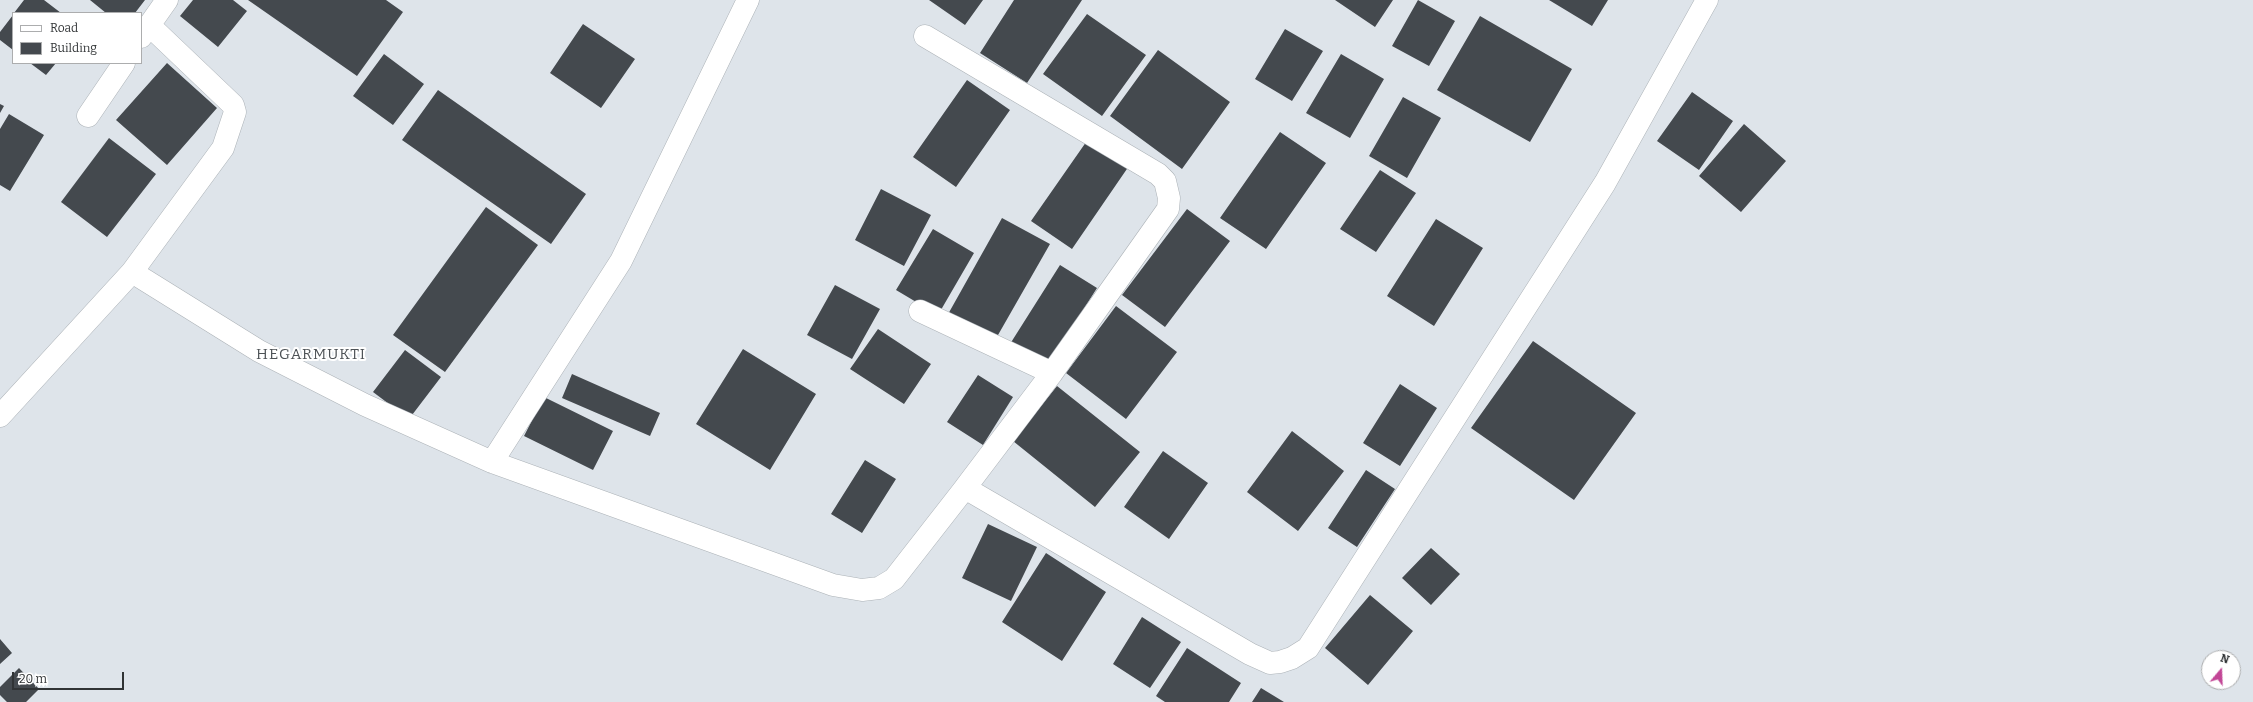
<!DOCTYPE html>
<style>
body{margin:0}
#map{position:relative;width:2253px;height:702px;overflow:hidden;background:#dee4ea;font-family:Bitter,serif}
canvas{display:block}
.legend{position:absolute;left:12px;top:12px;width:130px;height:52px;box-sizing:border-box;background:#fff;border:1px solid #acadae;margin:0;padding:5px 7px;list-style:none;font-size:12px;color:#303335}
.legend li{display:flex;align-items:center;gap:8px;height:20px}
.legend b{width:20px;border:1px solid #acadae}
.north{position:absolute;left:2201px;top:650px;width:40px;height:40px;box-sizing:border-box;background:#fff;border:1px solid #acadae;border-radius:50%;rotate:19deg;font-size:11px;font-weight:700;line-height:16px;text-align:center;color:#303335}
.north::after{content:'';display:block;margin:auto;width:14px;height:18px;background:#c24696;clip-path:polygon(50% 0,100% 100%,50% 72%,0 100%)}
.scale{position:absolute;left:12px;top:672px;width:112px;height:18px;box-sizing:border-box;border:2px solid #303335;border-top:0;padding-left:5px;font-size:12px;line-height:14px;white-space:nowrap;color:#303335;-webkit-text-stroke:3px #fff;paint-order:stroke}
</style>
<div id="map">
<canvas width="2253" height="702"></canvas>
<ul class="legend">
<li><b style="height:5px;background:#fff"></b>Road</li>
<li><b style="height:11px;background:#44494e"></b>Building</li>
</ul>
<div class="north">N</div>
<div class="scale">20 m</div>
</div>
<script>
const g = document.querySelector('canvas').getContext('2d');
g.lineJoin = 'round';
function fill(path, color) {
  g.fillStyle = color;
  g.fill(path, 'evenodd');
}
function poly(rows) {
  const path = new Path2D();
  for (const r of rows) {
    path.moveTo(r[0], r[1]);
    for (let i = 2; i < r.length; i += 2) path.lineTo(r[i], r[i + 1]);
  }
  return path;
}
function stroke(path, color, width, dash) {
  g.strokeStyle = color;
  g.lineWidth = width;
  g.lineCap = dash ? 'butt' : 'round';
  g.setLineDash(dash || []);
  g.stroke(path);
}
function label(font, color, halo, rows, align = 'center') {
  g.font = font + ' Bitter,serif';
  g.lineWidth = 4;
  g.setLineDash([]);
  g.textBaseline = 'middle';
  g.strokeStyle = halo;
  g.fillStyle = color;
  for (const [text, x, y, turn = 0] of rows) {
    g.save();
    g.translate(x, y);
    g.rotate((+turn || 0) * Math.PI / 180);
    g.textAlign = isNaN(turn) ? turn : align;
    if (halo) g.strokeText(text, 0, 0);
    g.fillText(text, 0, 0);
    g.restore();
  }
}
fill(poly([
 [24,0,44,0,61,13,14,13],
 [90,0,145,0,135,13,106,13],
 [193,0,233,0,247,11,218,47,180,16],
 [248,0,386,0,403,12,357,76],
 [929,0,983,0,965,25],
 [1014,0,1082,0,1027,83,980,53],
 [1335,0,1393,0,1375,27],
 [1418,0,1455,21,1429,66,1392,46],
 [1549,0,1608,0,1592,26],
 [1087,14,1146,55,1102,116,1043,74],
 [13,15,13,50,0,40,0,32],
 [1480,16,1572,69,1530,142,1437,90],
 [583,24,635,59,601,108,550,73],
 [1285,29,1323,51,1292,101,1255,79],
 [1158,50,1230,102,1182,169,1110,116],
 [384,54,424,84,393,125,353,96],
 [1341,54,1384,79,1350,138,1306,113],
 [30,63,56,63,46,75],
 [167,63,217,108,167,165,116,120],
 [967,80,1010,110,956,187,913,157],
 [438,90,586,194,551,244,402,140],
 [1692,92,1733,121,1699,170,1657,141],
 [1403,97,1441,118,1407,178,1369,156],
 [0,104,4,106,0,113],
 [9,114,44,135,10,191,0,185,0,129],
 [1744,124,1786,161,1741,212,1699,176],
 [1280,132,1326,163,1266,249,1220,218],
 [1091,135,1131,163,1072,249,1031,221],
 [109,138,156,174,107,237,61,202],
 [1380,170,1416,193,1376,252,1340,229],
 [881,189,931,215,904,266,855,240],
 [486,207,538,245,445,372,393,335],
 [1187,209,1230,241,1165,327,1122,295],
 [1002,218,1050,244,994,342,947,316],
 [1436,219,1483,248,1434,326,1387,296],
 [933,229,974,253,938,315,896,290],
 [1060,265,1097,288,1047,367,1010,344],
 [835,285,880,309,852,359,807,335],
 [1116,306,1177,352,1126,419,1066,373],
 [878,329,931,364,904,404,850,369],
 [1533,341,1636,413,1574,500,1471,428],
 [743,349,816,394,770,470,696,424],
 [405,350,441,377,409,419,373,392],
 [572,374,660,413,650,436,562,398],
 [978,375,1013,397,983,445,947,422],
 [1400,384,1437,408,1400,466,1363,443],
 [1057,386,1140,452,1095,507,1013,441],
 [544,397,613,431,593,470,524,436],
 [1292,431,1344,471,1298,531,1247,492],
 [1163,451,1208,483,1169,539,1124,507],
 [865,460,896,479,862,533,831,514],
 [1366,470,1395,489,1357,547,1328,528],
 [988,524,1037,547,1011,601,962,578],
 [1431,548,1460,574,1431,605,1402,578],
 [1046,553,1106,592,1062,661,1002,622],
 [1370,595,1413,631,1368,685,1325,648],
 [1142,617,1181,642,1150,688,1113,664],
 [0,639,12,653,0,664],
 [1187,648,1241,683,1229,702,1165,702,1156,696],
 [19,668,39,689,26,702,7,702,0,695,0,687],
 [1261,688,1284,702,1252,702]
]), '#44494e');
const minor = poly([
 [925,36,1158,174,1165,181,1169,198,1168,209,1052,373,965,488],
 [141,37,167,0],
 [88,116,124,63],
 [132,272,223,148,235,112,233,105,149,25],
 [920,311,1052,373],
 [0,416,132,272,259,351,365,405,492,462,833,585,862,590,879,588,894,579,965,488,1250,654,1270,663,1280,662,1292,658,1308,648,1605,183,1707,0],
 [492,462,621,261,748,0]
]);
stroke(minor, '#acb2b7', 23);
stroke(minor, '#fff', 22);
g.letterSpacing = '1px';
label('15px', '#4d5256', '#fff', [
 ["HEGARMUKTI",311,355]
]);
g.letterSpacing = '0px';
</script>
